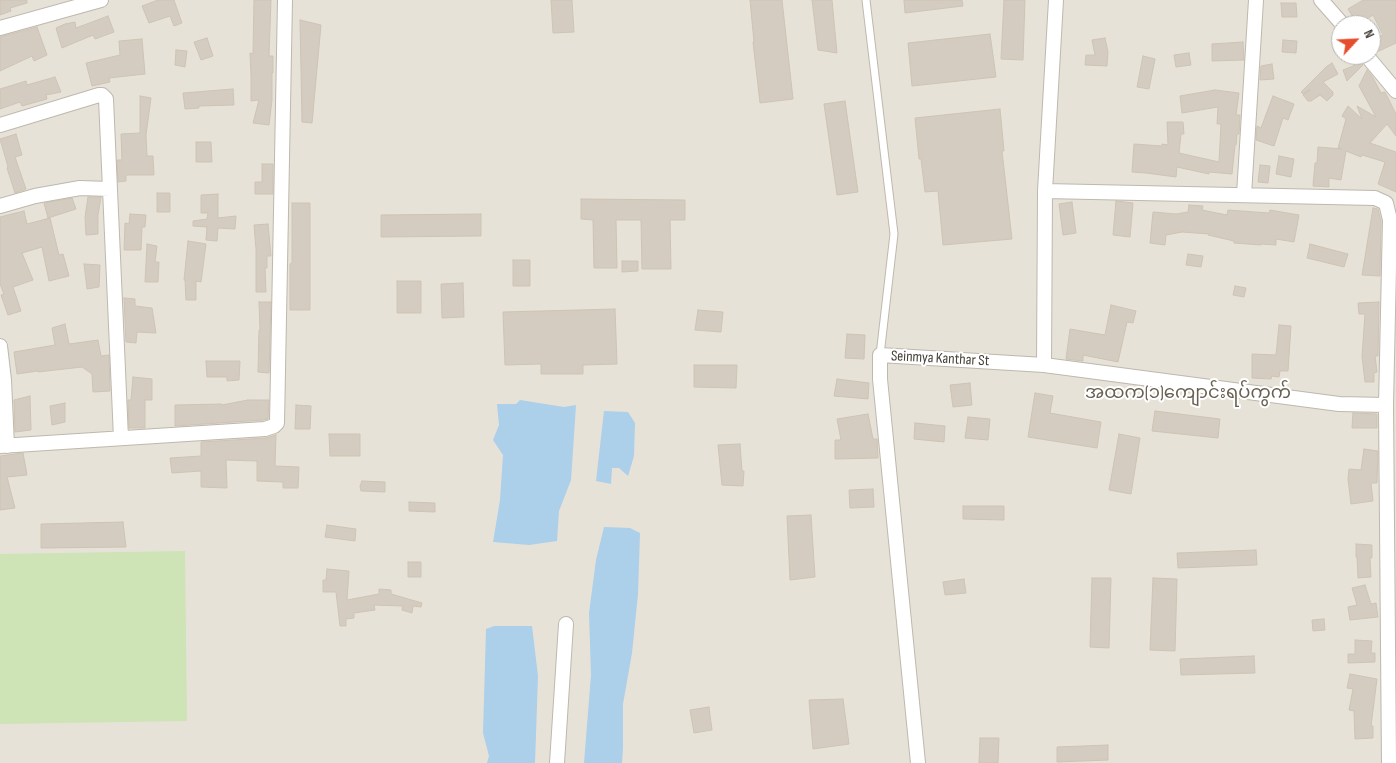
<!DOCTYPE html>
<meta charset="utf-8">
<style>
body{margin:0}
#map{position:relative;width:1396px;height:763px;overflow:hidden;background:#f3f0e9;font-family:"Sofia Sans Condensed",sans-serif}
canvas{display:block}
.north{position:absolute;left:1331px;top:15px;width:50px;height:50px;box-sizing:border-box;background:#fff;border:1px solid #b5b3af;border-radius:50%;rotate:65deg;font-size:14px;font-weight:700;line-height:20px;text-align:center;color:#464138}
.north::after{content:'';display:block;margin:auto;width:18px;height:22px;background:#e54d2e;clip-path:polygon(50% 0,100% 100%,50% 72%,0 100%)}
</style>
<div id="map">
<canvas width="1396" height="763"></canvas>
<div class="north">N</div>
</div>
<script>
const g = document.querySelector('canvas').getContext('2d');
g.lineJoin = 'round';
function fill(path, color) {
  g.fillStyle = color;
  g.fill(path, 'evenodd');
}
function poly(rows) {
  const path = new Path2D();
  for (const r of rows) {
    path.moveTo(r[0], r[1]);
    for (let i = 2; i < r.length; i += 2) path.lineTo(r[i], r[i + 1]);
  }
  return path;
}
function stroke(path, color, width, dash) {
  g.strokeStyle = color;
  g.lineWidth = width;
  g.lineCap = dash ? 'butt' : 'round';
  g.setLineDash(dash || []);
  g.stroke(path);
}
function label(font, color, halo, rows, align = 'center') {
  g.font = font + ' "Sofia Sans Condensed","Noto Sans Myanmar",sans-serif';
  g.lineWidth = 4;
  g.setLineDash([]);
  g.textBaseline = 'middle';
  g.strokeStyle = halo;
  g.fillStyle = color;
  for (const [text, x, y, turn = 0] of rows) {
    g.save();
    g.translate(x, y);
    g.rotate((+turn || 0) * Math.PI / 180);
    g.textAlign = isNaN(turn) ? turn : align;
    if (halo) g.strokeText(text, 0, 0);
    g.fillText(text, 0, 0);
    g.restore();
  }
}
fill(poly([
 [0,0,1396,0,1396,763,0,763],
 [1341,25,1371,25,1371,55,1341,55]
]), '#e6e2d8');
fill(poly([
 [185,551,187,721,0,724,0,554]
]), '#cee3b6');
fill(poly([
 [520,400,564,407,576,405,571,480,559,511,557,541,529,545,493,542,500,500,503,455,493,440,499,425,497,404,516,404],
 [604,411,628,412,635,423,634,456,628,476,619,468,612,468,611,484,596,481],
 [604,527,630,528,640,533,638,594,632,653,623,704,623,748,622,763,584,763,591,675,589,613,596,560],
 [494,626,532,626,538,676,535,763,487,763,489,756,483,733,486,629]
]), '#accfea');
const building = poly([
 [0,0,27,0,27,3,10,8,11,11,0,15,0,0],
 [158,0,174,0,182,23,174,26,170,16,149,23,142,6,158,0],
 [254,0,271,0,269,56,273,56,273,73,272,73,272,100,269,125,253,123,259,100,251,101,251,75,250,53,253,54,254,0],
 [551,0,572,0,574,32,553,33,551,0],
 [750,0,782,0,793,99,760,103,753,42,754,42,750,0],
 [812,0,832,0,837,53,818,50,812,0],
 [904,0,962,0,963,6,905,13,904,0],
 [1004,0,1025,0,1023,60,1001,59,1004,0],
 [1363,0,1396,0,1396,43,1379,51,1374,40,1383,35,1373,15,1358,25,1348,9,1363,0],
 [1281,3,1296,3,1297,17,1282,17,1281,3],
 [108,16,114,32,95,39,93,35,62,48,56,28,65,24,75,22,76,28,108,16],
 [300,20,321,25,312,123,302,122,300,20],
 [37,27,47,55,34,61,32,56,0,71,0,37,37,27],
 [990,34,996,77,912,86,908,43,990,34],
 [207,38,213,56,201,60,194,42,207,38],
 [1105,38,1108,52,1107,66,1085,65,1086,55,1095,55,1092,40,1105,38],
 [142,39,145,74,109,78,110,82,92,86,86,63,120,55,119,41,142,39],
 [1283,40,1297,41,1296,53,1282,52,1283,40],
 [1243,42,1244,60,1212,61,1212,44,1243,42],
 [176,50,187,51,185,67,175,65,176,50],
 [1189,53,1191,65,1176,67,1174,55,1189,53],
 [1143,56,1155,59,1149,89,1137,87,1143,56],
 [1332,63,1338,74,1323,82,1333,92,1333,95,1327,101,1320,95,1311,101,1308,101,1303,95,1310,90,1303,94,1301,92,1326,67,1332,63],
 [1361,63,1363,65,1347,81,1343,70,1361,63],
 [1272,64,1274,79,1260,80,1261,66,1272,64],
 [1367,70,1372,76,1381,93,1385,92,1396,114,1396,136,1387,124,1370,143,1396,152,1396,192,1378,184,1385,162,1362,155,1361,157,1346,151,1341,180,1329,178,1329,187,1313,186,1315,163,1317,163,1318,147,1342,149,1338,148,1346,119,1342,116,1348,106,1362,119,1357,106,1376,117,1359,86,1367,70],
 [55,77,61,92,46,95,47,99,22,106,20,102,0,109,0,89,26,81,27,85,55,77],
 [233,89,234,105,199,106,199,108,185,109,183,93,233,89],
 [1215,90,1239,93,1236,115,1240,115,1239,134,1237,134,1236,145,1235,145,1232,174,1209,172,1209,174,1177,167,1176,177,1146,173,1132,172,1134,144,1162,146,1162,144,1168,145,1167,122,1183,122,1184,134,1181,134,1179,153,1219,162,1221,124,1217,124,1218,107,1182,113,1180,96,1215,90],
 [140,96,151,98,146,135,147,156,153,156,154,175,126,175,126,181,118,182,117,160,122,160,121,134,140,133,140,96],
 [1273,96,1294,104,1288,120,1283,118,1274,146,1256,140,1257,126,1261,128,1273,96],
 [845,101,858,192,837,195,824,104,845,101],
 [1000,109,1004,151,1002,151,1012,239,943,245,938,191,925,192,921,159,919,159,915,118,1000,109],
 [16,134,22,155,15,157,26,189,15,193,7,168,8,167,0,139,16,134],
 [196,142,211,142,212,162,196,162,196,142],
 [1279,156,1294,159,1291,177,1276,174,1279,156],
 [262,164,273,164,273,194,255,194,255,182,262,182,262,164],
 [1260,165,1270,166,1268,183,1258,182,1260,165],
 [157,193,170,193,170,212,157,212,157,193],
 [218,194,218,218,236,216,235,229,218,228,217,241,206,240,207,227,193,226,193,221,207,219,208,213,201,213,201,195,218,194],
 [88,197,101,197,98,215,98,234,86,235,85,217,88,197],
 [72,198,76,209,48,218,44,203,72,198],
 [581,199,685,200,685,220,670,220,671,269,642,269,641,220,616,220,617,268,594,268,593,220,581,219,581,199],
 [1116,201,1133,203,1130,237,1113,235,1116,201],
 [1072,202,1076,233,1063,235,1059,204,1072,202],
 [292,203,310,203,310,310,290,310,290,264,292,263,292,203],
 [1189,205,1203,206,1202,210,1227,215,1228,210,1269,213,1270,210,1299,215,1294,242,1276,239,1276,245,1261,244,1261,245,1234,243,1234,241,1208,235,1209,234,1182,232,1166,235,1165,245,1150,243,1153,212,1176,214,1188,212,1189,205],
 [1373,208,1378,209,1381,221,1380,276,1362,275,1373,208],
 [24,211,27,224,50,218,59,255,63,254,69,276,49,281,42,247,22,253,33,280,13,287,21,311,8,315,1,295,4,294,0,284,0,217,24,211],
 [130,214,146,215,145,227,142,227,141,250,124,250,125,223,129,224,130,214],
 [481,214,481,236,381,237,381,215,481,214],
 [268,224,271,256,267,256,267,268,265,268,266,292,256,292,256,249,254,225,268,224],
 [188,241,206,244,201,282,196,281,196,300,186,300,185,280,184,280,188,241],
 [147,244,157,246,155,262,159,262,158,282,145,282,147,244],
 [1310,244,1348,254,1344,267,1307,258,1310,244],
 [1188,254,1203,256,1201,267,1186,265,1188,254],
 [513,260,530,260,530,286,513,286,513,260],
 [622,261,638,261,638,271,622,272,622,261],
 [84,264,100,265,99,287,87,289,84,264],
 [397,281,421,281,421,313,397,313,397,281],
 [463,283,464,317,442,318,441,284,463,283],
 [1235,286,1246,288,1244,297,1233,295,1235,286],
 [124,298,135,299,135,306,152,308,156,333,137,332,136,343,126,342,124,298],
 [259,302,271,302,269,373,258,372,259,330,260,330,259,302],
 [1379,302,1378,356,1375,356,1377,372,1374,373,1374,382,1365,382,1362,356,1365,314,1359,314,1358,303,1379,302],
 [1111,305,1136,311,1133,323,1127,322,1118,362,1083,355,1083,361,1066,359,1070,329,1105,335,1111,305],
 [615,309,617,364,583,365,583,374,541,374,541,364,505,365,503,312,615,309],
 [698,310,723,312,721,332,695,330,698,310],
 [65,324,69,344,98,340,101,356,109,355,110,391,93,392,92,374,82,367,38,372,38,371,17,374,14,352,55,345,52,328,65,324],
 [1279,325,1291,326,1288,371,1280,371,1279,377,1272,376,1271,379,1252,378,1252,354,1276,355,1279,325],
 [847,334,865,335,864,359,845,358,847,334],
 [206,361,240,361,239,380,227,381,227,377,207,377,206,361],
 [694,365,737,365,736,388,694,387,694,365],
 [133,377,152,379,152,400,145,400,145,428,129,428,128,400,131,400,133,377],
 [837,379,869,383,868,399,834,396,837,379],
 [970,383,972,405,953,407,950,385,970,383],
 [1035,393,1053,396,1050,413,1101,422,1097,448,1028,437,1035,393],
 [30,396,31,430,15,432,14,400,30,396],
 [248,400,269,400,268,419,263,420,175,426,175,405,222,404,222,405,248,400],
 [65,403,65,422,52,425,50,406,65,403],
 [296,405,311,406,310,429,295,429,296,405],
 [1155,411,1220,419,1218,438,1152,431,1155,411],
 [1353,413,1377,414,1377,428,1352,428,1353,413],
 [868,414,873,439,877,439,878,458,835,459,835,440,841,440,837,419,868,414],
 [968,417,990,419,988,440,965,438,968,417],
 [915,423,945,426,944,442,914,439,915,423],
 [329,434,360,434,360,456,330,456,329,434],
 [1119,434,1140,438,1131,494,1109,490,1119,434],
 [276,435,275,466,299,467,298,488,283,488,283,482,257,481,257,461,226,460,227,488,201,487,201,471,172,473,170,458,201,456,201,442,266,438,276,435],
 [740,444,742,471,744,471,743,486,722,485,718,445,740,444],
 [1364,449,1378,451,1377,483,1371,483,1373,501,1351,504,1348,479,1349,469,1361,470,1364,449],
 [23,453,27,475,7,477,15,508,0,510,0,456,23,453],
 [362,481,385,482,385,492,361,491,360,486,362,481],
 [873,489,874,507,850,508,849,490,873,489],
 [409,502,435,503,435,512,409,511,409,502],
 [963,506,1004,506,1004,520,963,519,963,506],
 [811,515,815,577,790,580,787,516,811,515],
 [123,522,126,547,41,548,41,524,123,522],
 [327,525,356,529,355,541,325,537,327,525],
 [1356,544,1372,545,1372,558,1370,557,1371,577,1358,578,1357,557,1356,557,1356,544],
 [1256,550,1257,565,1178,568,1177,553,1256,550],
 [408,562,421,562,421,577,408,577,408,562],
 [327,569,349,571,347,600,379,594,379,589,391,590,391,594,422,603,421,607,413,606,412,613,402,610,403,606,374,605,375,610,354,613,354,618,346,619,346,626,340,626,336,592,323,592,323,580,326,580,327,569],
 [1092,578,1111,578,1109,648,1090,647,1092,578],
 [1153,578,1177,579,1175,651,1150,650,1153,578],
 [964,579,966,593,945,595,943,582,964,579],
 [1365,585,1371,604,1376,603,1378,617,1350,620,1348,607,1357,605,1352,588,1365,585],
 [1324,619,1325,630,1313,631,1312,620,1324,619],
 [1355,640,1372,641,1371,653,1375,653,1375,662,1348,663,1348,654,1355,654,1355,640],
 [1254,656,1255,673,1181,675,1180,659,1254,656],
 [1350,674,1377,679,1371,726,1373,726,1373,738,1355,739,1354,711,1349,710,1353,689,1347,688,1350,674],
 [843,699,849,744,813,749,809,700,843,699],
 [709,707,712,730,694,733,690,710,709,707],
 [980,738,999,738,998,763,979,763,980,738],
 [1108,745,1108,760,1057,762,1057,747,1108,745]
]);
fill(building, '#d4ccc0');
stroke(building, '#cec4b4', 1);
const service = poly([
 [866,0,894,234,880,355]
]);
const minor = poly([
 [1321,0,1343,25],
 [0,28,101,0],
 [1366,55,1396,91],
 [0,125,99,95,102,95,106,99,121,438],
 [1045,191,1375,198,1386,203,1390,220,1386,405,1389,763],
 [1244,195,1256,0],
 [0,206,35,196,80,188,110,189],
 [0,346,4,380,7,446],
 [1044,365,1339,404,1386,405],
 [0,446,265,429,274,426,277,423,285,0],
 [557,763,566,624],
 [918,763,880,379,880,355,1044,365,1045,191,1056,0]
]);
stroke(service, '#beb8ad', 9);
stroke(minor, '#beb8ad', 16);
stroke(service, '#fff', 7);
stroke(minor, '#fff', 14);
label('15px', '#464138', '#fff', [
 ["Seinmya Kanthar St",940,359,3]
]);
label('18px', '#685f50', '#fff', [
 ["အထက(၁)ကျောင်းရပ်ကွက်",1188,393]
]);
</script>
